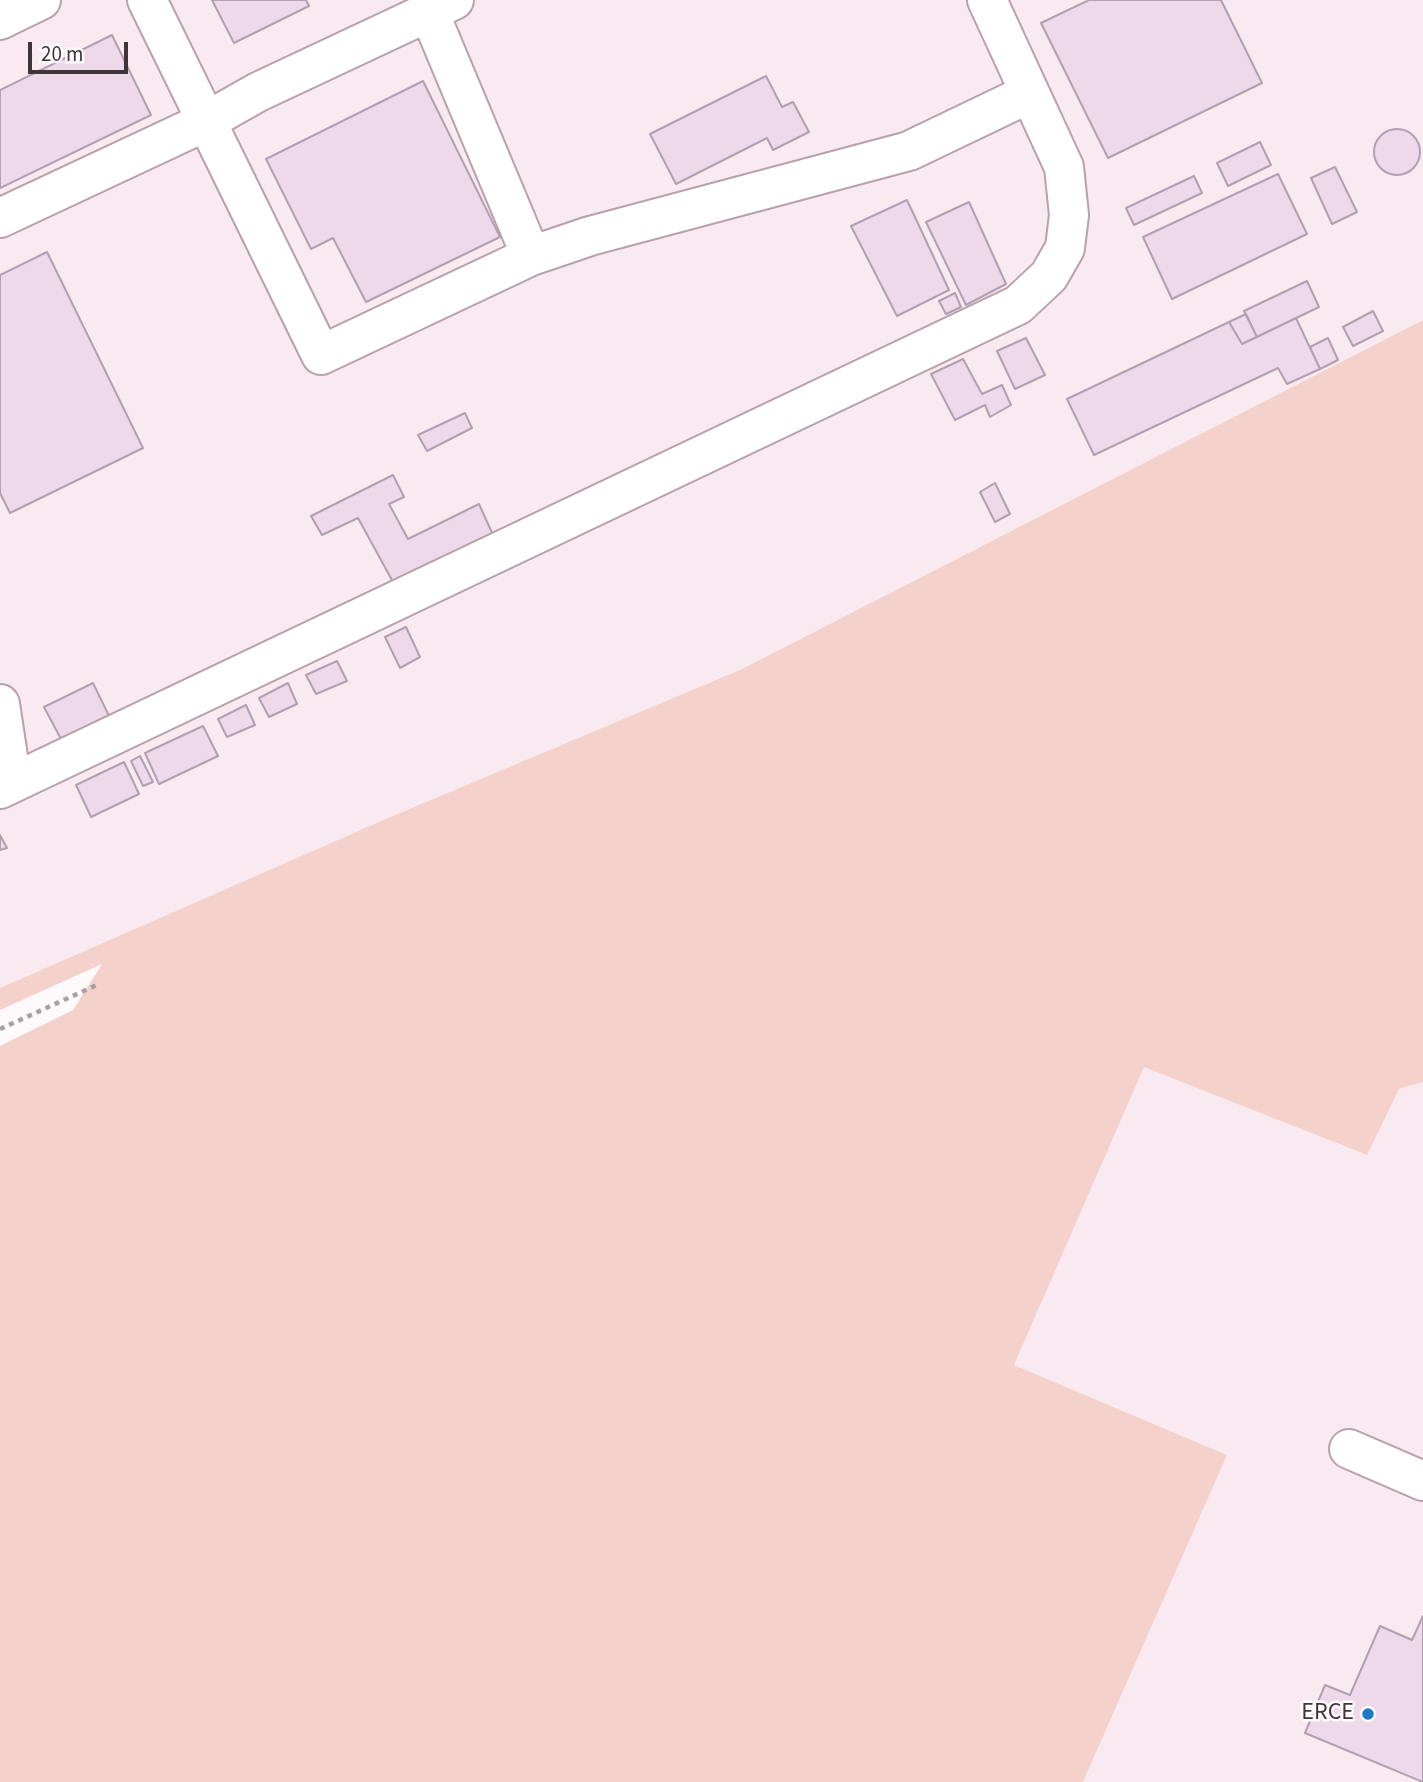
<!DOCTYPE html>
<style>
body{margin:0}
#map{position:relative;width:1423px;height:1782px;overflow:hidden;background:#fef9fb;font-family:"Source Sans 3",sans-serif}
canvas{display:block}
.scale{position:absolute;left:28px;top:42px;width:100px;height:32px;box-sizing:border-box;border:4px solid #3f3539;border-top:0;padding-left:9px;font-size:21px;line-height:24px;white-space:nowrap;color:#3f3539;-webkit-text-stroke:5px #fef9fb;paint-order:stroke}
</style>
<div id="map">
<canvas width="1423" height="1782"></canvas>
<div class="scale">20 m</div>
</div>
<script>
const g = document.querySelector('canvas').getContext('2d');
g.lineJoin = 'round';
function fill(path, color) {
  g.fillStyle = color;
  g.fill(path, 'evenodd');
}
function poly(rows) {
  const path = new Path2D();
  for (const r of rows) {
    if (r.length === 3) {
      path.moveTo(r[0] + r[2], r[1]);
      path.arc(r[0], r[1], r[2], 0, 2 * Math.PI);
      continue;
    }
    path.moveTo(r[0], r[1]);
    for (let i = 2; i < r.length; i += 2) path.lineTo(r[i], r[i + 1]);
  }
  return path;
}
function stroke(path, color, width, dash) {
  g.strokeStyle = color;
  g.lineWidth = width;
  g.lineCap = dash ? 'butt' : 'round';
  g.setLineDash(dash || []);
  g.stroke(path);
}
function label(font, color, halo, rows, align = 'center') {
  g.font = font + ' "Source Sans 3",sans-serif';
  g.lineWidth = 5;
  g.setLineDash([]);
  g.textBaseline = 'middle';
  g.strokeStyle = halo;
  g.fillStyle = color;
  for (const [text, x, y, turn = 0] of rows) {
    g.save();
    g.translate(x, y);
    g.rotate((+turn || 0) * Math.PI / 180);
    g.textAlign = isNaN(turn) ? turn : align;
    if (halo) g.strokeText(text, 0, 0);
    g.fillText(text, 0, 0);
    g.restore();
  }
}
fill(poly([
 [15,0,1423,0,1423,320,742,669,388,818,0,988,0,7],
 [1144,1066,1366,1155,1399,1089,1423,1082,1423,1782,1083,1782,1227,1455,1014,1365]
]), '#f8eaf0');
fill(poly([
 [1423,320,1423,1082,1399,1089,1367,1155,1144,1067,1014,1365,1227,1455,1083,1782,0,1782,0,1046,73,1010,102,964,0,1010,0,988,388,818,742,669]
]), '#f4d1ca');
const building = poly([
 [212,0,306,0,309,6,234,43,212,0],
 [1089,0,1221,0,1262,83,1108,158,1041,23,1089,0],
 [112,35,151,115,0,188,0,90,112,35],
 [766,76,782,107,793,102,809,132,773,150,767,138,676,184,650,134,766,76],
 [423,81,500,237,366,302,333,238,311,249,266,159,423,81],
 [1397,152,23],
 [1260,142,1271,165,1228,186,1217,163,1260,142],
 [1335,167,1357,212,1332,224,1311,178,1335,167],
 [1278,174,1307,234,1172,299,1143,237,1278,174],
 [1194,176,1202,193,1134,225,1126,208,1194,176],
 [907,200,949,290,897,316,851,226,907,200],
 [969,202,1006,284,966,305,926,222,969,202],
 [47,252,143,448,10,513,0,493,0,275,47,252],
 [1307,281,1319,307,1257,337,1244,311,1307,281],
 [955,293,961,307,946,314,939,301,955,293],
 [1373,311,1383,331,1353,346,1343,327,1373,311],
 [1246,314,1257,337,1242,344,1229,322,1246,314],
 [1296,318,1320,369,1287,384,1278,368,1094,455,1067,399,1229,322,1242,344,1296,318],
 [1026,338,1045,375,1015,389,997,351,1026,338],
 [1328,338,1338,360,1320,369,1310,347,1328,338],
 [963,359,982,394,1002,385,1011,405,990,417,985,405,955,420,931,374,963,359],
 [465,413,472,428,427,451,418,435,465,413],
 [393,475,404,497,389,504,408,539,479,504,493,535,393,582,358,518,322,535,311,516,393,475],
 [995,483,1010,514,995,522,980,492,995,483],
 [406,627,420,657,400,668,385,637,406,627],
 [337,661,347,681,316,694,306,675,337,661],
 [93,683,109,716,61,739,44,707,93,683],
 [288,683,297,704,269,717,259,698,288,683],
 [246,705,255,725,227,737,218,719,246,705],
 [203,726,218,756,159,784,145,753,203,726],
 [140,756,153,782,143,786,131,761,140,756],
 [124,762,139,794,91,817,76,785,124,762],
 [0,835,7,848,0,850,0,835],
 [1423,1616,1423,1782,1305,1733,1325,1685,1350,1695,1380,1626,1412,1640,1423,1616]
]);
fill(building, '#edd9ea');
stroke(building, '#b29fb0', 2);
const minor = poly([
 [147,0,321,355,531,256,429,12],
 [0,20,41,0],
 [0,218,205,122,258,92,454,0],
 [531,256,590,236,909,151,1030,93],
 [0,704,12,783],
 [0,789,1018,305,1049,276,1065,248,1069,215,1064,167,987,0],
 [1349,1449,1423,1481]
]);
stroke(minor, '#b9a1ab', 42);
stroke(poly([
 [0,1029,99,984]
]), '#a8a1a4', 4.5, [5, 5]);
stroke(minor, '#fff', 38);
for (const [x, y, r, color] of [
 [1368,1714,7,"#1d79c6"]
]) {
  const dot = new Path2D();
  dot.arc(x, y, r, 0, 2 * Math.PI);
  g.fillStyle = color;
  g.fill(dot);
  stroke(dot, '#fef9fb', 2.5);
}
label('24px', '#3f3539', '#fef9fb', [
 ["ERCE",1354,1714]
], 'right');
</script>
